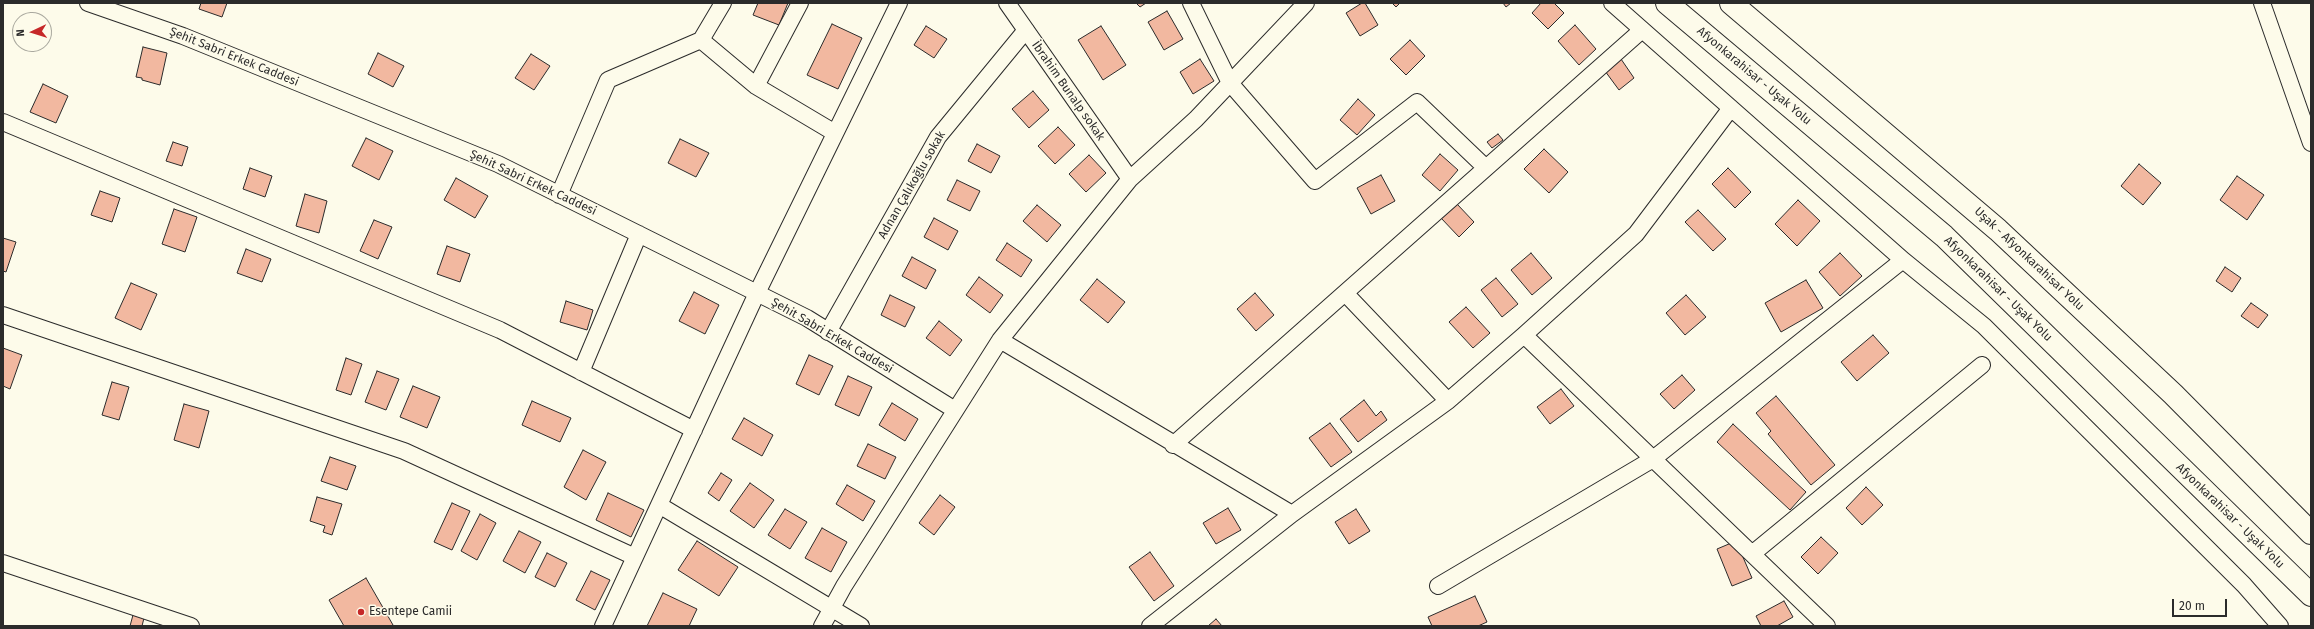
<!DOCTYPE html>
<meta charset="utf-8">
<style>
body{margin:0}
#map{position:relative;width:2314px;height:629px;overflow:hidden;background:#fdfbea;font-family:"Fira Sans",sans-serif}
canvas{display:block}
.frame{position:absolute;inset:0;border:4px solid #2b2b2b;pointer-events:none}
.north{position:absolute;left:12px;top:12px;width:40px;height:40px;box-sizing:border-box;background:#fdfbea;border:1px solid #a9a89e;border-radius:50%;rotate:266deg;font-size:11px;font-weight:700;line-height:16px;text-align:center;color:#2b2b2b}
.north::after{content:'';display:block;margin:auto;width:14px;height:18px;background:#c62828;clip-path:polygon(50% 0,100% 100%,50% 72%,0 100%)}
.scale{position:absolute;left:2172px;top:599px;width:55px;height:18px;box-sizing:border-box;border:2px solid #2b2b2b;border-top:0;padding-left:5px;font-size:12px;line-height:14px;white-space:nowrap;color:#2b2b2b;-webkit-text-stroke:3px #fdfbea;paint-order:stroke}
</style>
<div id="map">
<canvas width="2314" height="629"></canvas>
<div class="frame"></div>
<div class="north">N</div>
<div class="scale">20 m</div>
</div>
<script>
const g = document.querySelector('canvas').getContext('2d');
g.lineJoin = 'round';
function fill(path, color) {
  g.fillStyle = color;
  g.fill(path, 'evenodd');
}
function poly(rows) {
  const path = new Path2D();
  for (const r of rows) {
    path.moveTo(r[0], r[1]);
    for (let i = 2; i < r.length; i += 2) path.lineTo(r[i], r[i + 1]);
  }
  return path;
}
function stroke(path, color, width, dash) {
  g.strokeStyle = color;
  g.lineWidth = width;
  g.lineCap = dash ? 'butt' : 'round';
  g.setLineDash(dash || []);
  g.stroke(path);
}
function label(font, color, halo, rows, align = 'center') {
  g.font = font + ' "Fira Sans",sans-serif';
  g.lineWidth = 3;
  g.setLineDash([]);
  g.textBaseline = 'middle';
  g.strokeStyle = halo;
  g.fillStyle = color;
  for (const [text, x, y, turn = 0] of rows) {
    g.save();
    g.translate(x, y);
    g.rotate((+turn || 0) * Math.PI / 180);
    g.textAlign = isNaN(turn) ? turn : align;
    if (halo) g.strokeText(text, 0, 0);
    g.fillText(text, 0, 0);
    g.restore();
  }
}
const building = poly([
 [201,3,227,3,222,17,199,9,201,3],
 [758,3,788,3,779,25,753,15,758,3],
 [1136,3,1146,3,1140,7,1136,3],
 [1362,3,1365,3,1378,25,1360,36,1346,13,1362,3],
 [1392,3,1400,3,1396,7,1392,3],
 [1503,3,1511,3,1506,7,1503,3],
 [1541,3,1554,3,1564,13,1548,29,1532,13,1541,3],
 [1167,11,1183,39,1164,50,1148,22,1167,11],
 [832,24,862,38,838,89,807,75,832,24],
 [1575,25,1596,49,1579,65,1558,41,1575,25],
 [926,26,947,39,934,58,914,45,926,26],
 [1101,26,1126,65,1103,80,1078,40,1101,26],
 [1410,40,1425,56,1406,75,1390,59,1410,40],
 [143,47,167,53,160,85,142,80,142,78,136,77,143,47],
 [378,53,404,66,393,87,368,74,378,53],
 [531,54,550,66,534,90,515,78,531,54],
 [1200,59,1214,81,1193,94,1180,72,1200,59],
 [1621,59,1634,78,1619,90,1605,71,1621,59],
 [43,84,68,96,56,123,30,112,43,84],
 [1033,91,1049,110,1029,128,1012,109,1033,91],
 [1358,99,1375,115,1357,135,1340,120,1358,99],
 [1058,127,1075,145,1055,164,1038,146,1058,127],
 [1498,134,1503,140,1492,148,1487,142,1498,134],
 [366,138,393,151,379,180,352,166,366,138],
 [680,139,709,153,696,177,668,163,680,139],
 [173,142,188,147,182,166,166,161,173,142],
 [977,144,1000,156,991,173,968,161,977,144],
 [1544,149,1568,172,1549,193,1524,169,1544,149],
 [1440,154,1458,170,1440,191,1422,175,1440,154],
 [1089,155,1106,173,1086,192,1069,174,1089,155],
 [2139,164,2161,183,2143,205,2121,186,2139,164],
 [250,168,272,176,265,197,243,189,250,168],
 [1728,168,1751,192,1735,208,1712,184,1728,168],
 [1381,175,1395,201,1371,214,1357,188,1381,175],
 [2237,176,2264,195,2247,220,2220,200,2237,176],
 [456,178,488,196,475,218,444,200,456,178],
 [957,180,980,191,970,211,947,200,957,180],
 [100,191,120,198,112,222,91,215,100,191],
 [305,194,327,201,319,233,296,226,305,194],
 [1798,200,1820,221,1797,246,1775,224,1798,200],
 [1457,204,1474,222,1459,237,1441,218,1457,204],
 [1037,205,1061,225,1047,242,1023,221,1037,205],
 [174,209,197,217,185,252,162,244,174,209],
 [1698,210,1726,239,1713,251,1685,222,1698,210],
 [934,218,958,231,948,250,924,237,934,218],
 [374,220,392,227,378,259,360,251,374,220],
 [3,238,16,242,6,272,3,271,3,238],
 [1007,243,1032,260,1021,277,996,260,1007,243],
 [447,246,470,254,460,282,437,274,447,246],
 [246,249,271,259,262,282,237,273,246,249],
 [1531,253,1552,278,1532,295,1511,270,1531,253],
 [1840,253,1862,276,1840,296,1819,272,1840,253],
 [912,257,936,270,926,289,902,276,912,257],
 [2225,267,2241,278,2232,292,2216,281,2225,267],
 [979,277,1003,295,990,313,966,295,979,277],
 [1496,278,1518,304,1502,317,1481,290,1496,278],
 [1097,279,1125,302,1108,323,1080,300,1097,279],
 [1806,280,1823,308,1781,332,1765,303,1806,280],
 [131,283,157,294,141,330,115,318,131,283],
 [694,292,719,305,705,334,679,321,694,292],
 [1255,293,1274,315,1256,331,1237,309,1255,293],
 [890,295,915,307,905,327,881,315,890,295],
 [1686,295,1706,317,1685,335,1666,313,1686,295],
 [566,301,593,310,587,330,560,322,566,301],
 [2251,303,2268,315,2258,328,2241,316,2251,303],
 [1466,307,1490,333,1473,348,1449,322,1466,307],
 [939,321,962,340,950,356,926,338,939,321],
 [1873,335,1889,353,1857,381,1841,362,1873,335],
 [3,348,22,355,10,389,3,386,3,348],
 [809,355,833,366,819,395,796,384,809,355],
 [346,358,362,364,351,395,336,390,346,358],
 [377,371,399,379,386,410,365,402,377,371],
 [1682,375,1695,390,1674,409,1660,394,1682,375],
 [848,376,872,387,859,416,835,405,848,376],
 [112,382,129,387,119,420,102,415,112,382],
 [413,386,440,397,427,428,400,417,413,386],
 [1561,389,1574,406,1550,424,1537,407,1561,389],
 [1776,396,1835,465,1811,485,1768,434,1771,431,1756,413,1776,396],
 [1364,400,1376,416,1381,411,1387,420,1358,442,1340,419,1364,400],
 [532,401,571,418,560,442,522,425,532,401],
 [892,403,918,419,905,441,879,425,892,403],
 [184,404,209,411,199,448,174,440,184,404],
 [744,418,773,435,762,456,732,439,744,418],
 [1330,423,1352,452,1331,467,1309,438,1330,423],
 [1733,424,1806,492,1790,510,1717,442,1733,424],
 [868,444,896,457,885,479,857,466,868,444],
 [583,450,606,462,586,500,564,487,583,450],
 [330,457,356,466,347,490,321,481,330,457],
 [721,473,732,480,719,501,708,493,721,473],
 [750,483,774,500,754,528,730,511,750,483],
 [847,485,875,501,863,521,836,504,847,485],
 [1866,487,1883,505,1862,525,1846,508,1866,487],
 [608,493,644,510,631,537,596,520,608,493],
 [940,495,955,507,934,535,919,523,940,495],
 [317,497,342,504,332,535,323,532,325,526,310,521,317,497],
 [452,503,470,511,452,550,434,542,452,503],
 [1228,508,1241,530,1216,544,1203,523,1228,508],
 [785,509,807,522,790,549,768,535,785,509],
 [1356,509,1370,531,1349,544,1335,522,1356,509],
 [480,514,496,523,477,560,461,551,480,514],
 [822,528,847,542,831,572,805,558,822,528],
 [519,531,541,542,525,573,503,561,519,531],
 [1821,537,1838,553,1818,574,1801,557,1821,537],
 [697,541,738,567,719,596,678,570,697,541],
 [1736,541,1752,578,1732,586,1717,549,1736,541],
 [1150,552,1174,586,1154,601,1129,567,1150,552],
 [547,553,567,563,555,587,535,577,547,553],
 [591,571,610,580,595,610,576,600,591,571],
 [366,578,393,625,390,626,344,626,329,600,366,578],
 [663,593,697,609,689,626,647,626,663,593],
 [1475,596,1487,622,1478,626,1432,626,1428,617,1475,596],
 [1784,601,1793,617,1777,626,1761,626,1756,616,1784,601],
 [133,615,144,618,142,626,130,626,133,615],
 [1216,619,1222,626,1208,626,1216,619]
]);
fill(building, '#f2b8a0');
stroke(building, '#2b2b2b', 1);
const street = poly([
 [88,3,183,36,498,164,807,318,955,410],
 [723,3,701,40,756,86,835,133],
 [1007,3,1130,179],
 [1191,3,1230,83,1315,181,1417,102,1486,168],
 [1612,3,1903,260,1984,326,2244,585,2280,626],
 [2262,3,2311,143],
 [756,86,800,3],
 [3,122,500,330,694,430],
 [559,195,608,80,701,40],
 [1345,293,1448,401],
 [3,315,404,451,635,557],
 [828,332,938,137,1026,30],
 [1524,335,1827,626],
 [1000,340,1292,514],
 [581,372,639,234],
 [1173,445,1642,30],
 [659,505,861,626],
 [1752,554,1982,365],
 [3,563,191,626],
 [1438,586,1653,459,1903,260],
 [603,626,757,293,899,3],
 [822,626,844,586,1000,340,1130,179,1196,119,1306,3],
 [1150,626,1292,514,1448,401,1524,335,1636,234,1731,108]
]);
const highway = poly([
 [1667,3,1944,236,2311,595],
 [1731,3,1998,230,2173,394,2311,533]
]);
stroke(street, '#2b2b2b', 18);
stroke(highway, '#2b2b2b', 24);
stroke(street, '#fdfbea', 16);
stroke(highway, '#fdfbea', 22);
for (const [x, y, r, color] of [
 [361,612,4,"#c62828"]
]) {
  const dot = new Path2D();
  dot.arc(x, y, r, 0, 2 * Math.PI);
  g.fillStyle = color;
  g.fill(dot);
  stroke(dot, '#fdfbea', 1.5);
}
label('12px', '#2b2b2b', '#fdfbea', [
 ["Şehit Sabri Erkek Caddesi",234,57,22],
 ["Afyonkarahisar - Uşak Yolu",1754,76,40],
 ["İbrahim Bunalp sokak",1068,91,55],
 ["Şehit Sabri Erkek Caddesi",533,183,25],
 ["Adnan Çalıkoğlu sokak",912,185,-60],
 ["Uşak - Afyonkarahisar Yolu",2029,259,43],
 ["Afyonkarahisar - Uşak Yolu",1998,289,44],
 ["Şehit Sabri Erkek Caddesi",832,336,30],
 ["Afyonkarahisar - Uşak Yolu",2230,516,44]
]);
label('12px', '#2b2b2b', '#fdfbea', [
 ["Esentepe Camii",369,612]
], 'left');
</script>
